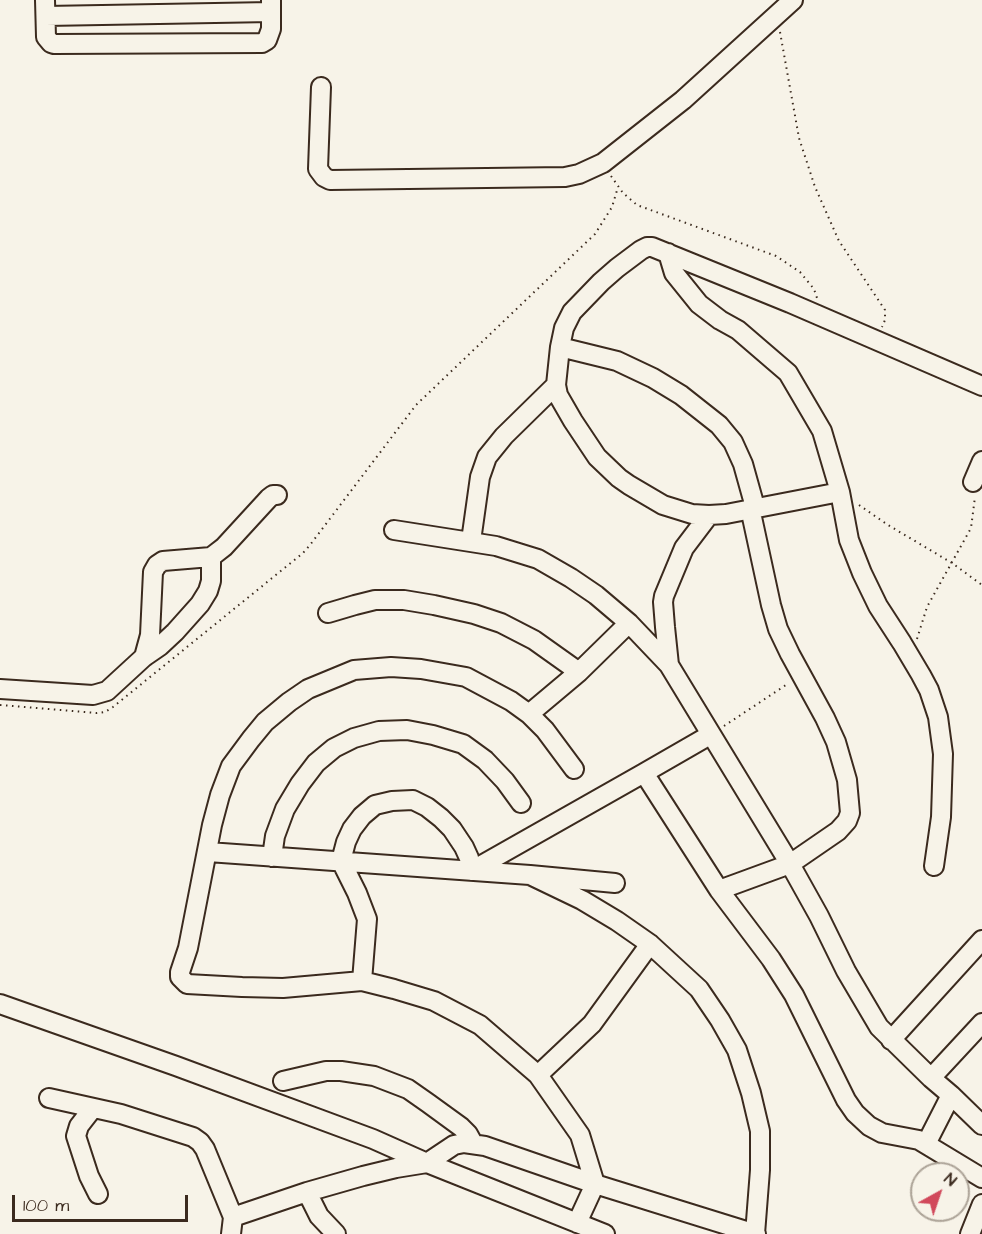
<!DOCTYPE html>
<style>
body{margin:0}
#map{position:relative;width:982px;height:1234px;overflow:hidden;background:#f7f3e8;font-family:"Architects Daughter",sans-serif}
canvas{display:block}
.north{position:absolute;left:910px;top:1162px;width:60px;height:60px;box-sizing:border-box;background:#f7f3e8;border:2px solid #aca397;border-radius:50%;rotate:40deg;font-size:16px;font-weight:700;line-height:24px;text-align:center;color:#3b2a1e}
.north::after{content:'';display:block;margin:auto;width:21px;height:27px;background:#d1495b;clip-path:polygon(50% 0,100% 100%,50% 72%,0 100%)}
.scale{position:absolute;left:12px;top:1195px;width:176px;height:27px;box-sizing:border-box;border:3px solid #3b2a1e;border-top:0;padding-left:8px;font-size:18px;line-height:21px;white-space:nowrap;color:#3b2a1e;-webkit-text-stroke:4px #f7f3e8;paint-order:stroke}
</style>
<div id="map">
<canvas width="982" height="1234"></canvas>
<div class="north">N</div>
<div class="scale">100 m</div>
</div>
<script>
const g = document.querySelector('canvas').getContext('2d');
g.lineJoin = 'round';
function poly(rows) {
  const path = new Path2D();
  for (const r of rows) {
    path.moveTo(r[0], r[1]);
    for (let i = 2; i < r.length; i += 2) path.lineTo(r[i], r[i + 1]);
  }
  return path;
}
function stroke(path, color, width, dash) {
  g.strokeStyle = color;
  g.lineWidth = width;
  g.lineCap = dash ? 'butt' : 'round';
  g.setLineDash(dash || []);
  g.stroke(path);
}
const minor = poly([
 [45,0,46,37,51,43,54,44,262,43,267,40,271,29,271,0],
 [46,16,271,12],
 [321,87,318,169,324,177,330,180,565,177,579,174,603,163,683,100,793,0],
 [668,253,674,273,699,304,720,320,738,330,788,373,822,431,840,492,849,540,862,573,878,606,902,643,921,675,929,690,938,717,943,754,941,817,934,866],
 [560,347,617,361,653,378,681,395,719,425,733,442,743,464,755,507],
 [973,482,982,461],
 [840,492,726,514,709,515,692,514,663,505,629,485,619,478,597,457,573,421,558,395,556,385,560,347,564,328,572,312,601,282,617,268,641,250,647,247,652,247,790,303,982,386],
 [394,530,496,546,538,559,571,578,596,595,629,623,669,665,790,864,819,916,846,971,879,1027,931,1078,951,1095,982,1125],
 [471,541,480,477,487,457,504,436,556,385],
 [328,613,355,605,375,600,404,600,434,605,474,614,501,623,534,640,579,672],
 [144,657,150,635,153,572,157,565,163,561,211,557,215,554,224,547,269,498,273,495,277,495],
 [669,665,665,627,663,602,664,596,684,548,709,515],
 [0,689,93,695,107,691,144,657,160,646,175,632,200,604,208,591,211,581,211,557],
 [529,714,579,672,629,623],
 [574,769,545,730,529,714,511,701,466,677,421,669,391,667,354,670,308,689,289,702,265,722,251,739,231,766,220,795,212,825,188,948,180,972,180,977,187,984,242,987,283,988,362,981,394,989,434,1001,480,1025,538,1075,580,1135,595,1184,577,1223],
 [644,773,710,735],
 [208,852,530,875,615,883],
 [272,857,275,836,285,809,300,784,316,763,334,748,354,738,379,731,407,730,433,735,463,744,485,760,505,781,521,803],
 [530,875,582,900,617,921,650,944,699,989,720,1020,737,1050,751,1093,760,1131,760,1170,755,1234],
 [719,890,790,864,838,831,847,821,850,813,847,780,836,742,825,718,790,654,778,629,771,605,750,508],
 [362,981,367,919,357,893,341,861,346,842,352,829,362,816,375,805,392,801,413,800,427,807,441,818,452,829,464,847,469,858,471,871,644,773,719,890,771,959,794,995,846,1100,855,1113,869,1126,882,1133,919,1140,982,1178],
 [0,1004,176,1066,373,1139,427,1163,605,1234],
 [891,1040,982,940],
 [538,1075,592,1024,650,944],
 [931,1078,982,1023],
 [283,1081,326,1071,341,1071,374,1076,408,1089,428,1103,461,1127,468,1134,473,1143],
 [49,1098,121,1114,193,1137,200,1142,205,1149,233,1217,231,1234],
 [93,1108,79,1126,76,1136,89,1176,98,1194],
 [926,1144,951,1095],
 [307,1192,319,1216,336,1234],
 [233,1217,307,1192,363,1176,396,1168,427,1163,454,1145,464,1143,485,1146,595,1184,756,1234],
 [970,1234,982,1204]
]);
stroke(minor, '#3b2a1e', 22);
stroke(poly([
 [780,32,799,138,815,187,839,241,885,310,885,320,882,327],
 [611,176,623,193,637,205,776,256,800,272,814,289,817,298,816,299],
 [859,505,888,525,952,563,982,585],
 [917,639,927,607,971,528,975,497],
 [0,705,97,713,105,712,113,707,303,553,310,545,416,405,595,234,612,207,618,187],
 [724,726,789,683]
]), '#3b2a1e', 2, [1.5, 4.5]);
stroke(minor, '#f7f3e8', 18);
</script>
